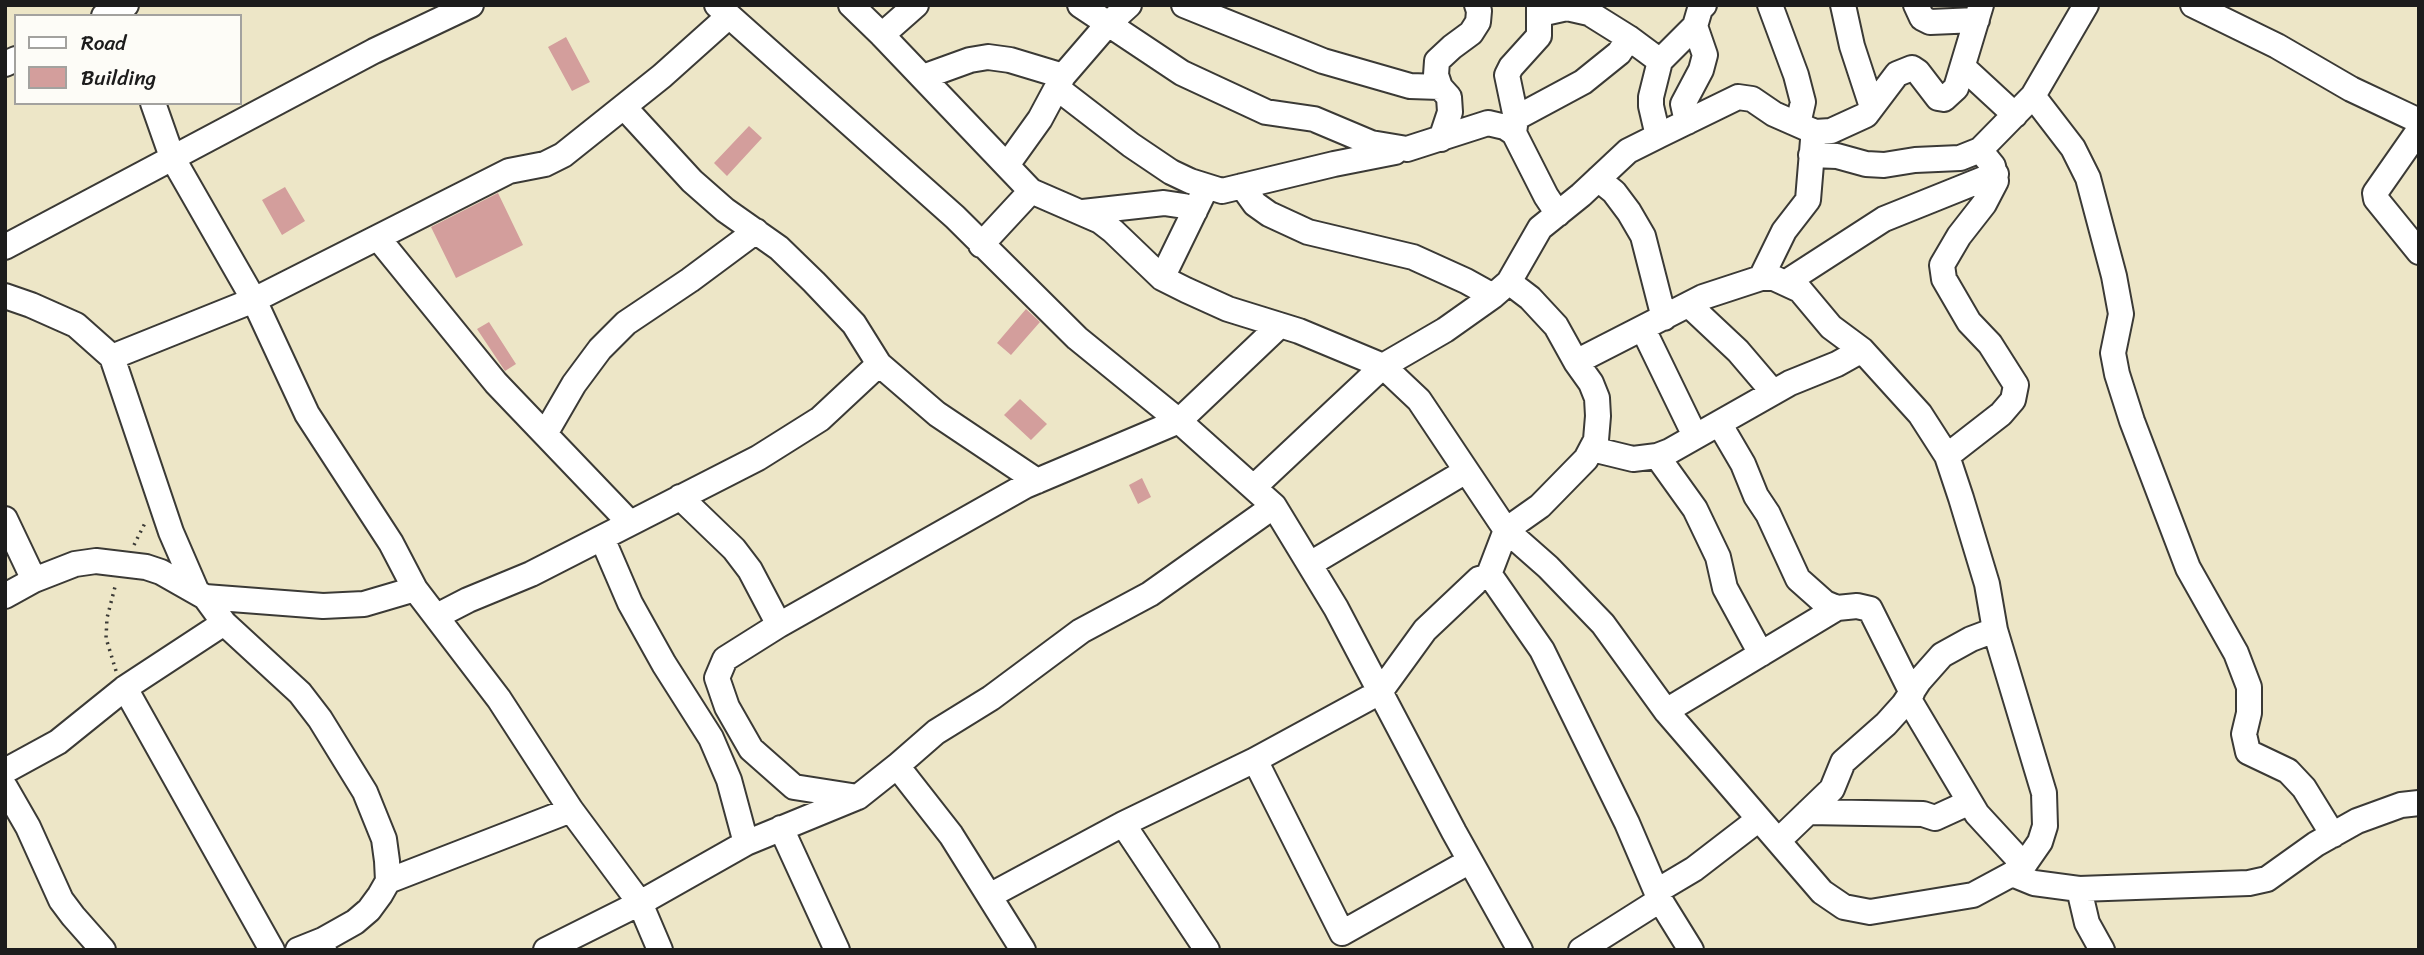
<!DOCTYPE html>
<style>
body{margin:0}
#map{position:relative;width:2424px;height:955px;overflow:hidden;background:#ede6c7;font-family:Sriracha,sans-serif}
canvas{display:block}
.frame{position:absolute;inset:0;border:7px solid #1c1c1c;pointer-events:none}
.legend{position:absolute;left:14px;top:14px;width:228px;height:91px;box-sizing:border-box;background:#fdfcf7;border:2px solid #a3a29f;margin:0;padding:9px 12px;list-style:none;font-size:21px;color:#1c1c1c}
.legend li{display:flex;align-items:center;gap:14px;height:35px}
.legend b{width:35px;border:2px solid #a3a29f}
</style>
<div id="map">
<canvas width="2424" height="955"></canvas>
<div class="frame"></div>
<ul class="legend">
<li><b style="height:9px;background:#fff"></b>Road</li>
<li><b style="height:19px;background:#d39e9c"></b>Building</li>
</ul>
</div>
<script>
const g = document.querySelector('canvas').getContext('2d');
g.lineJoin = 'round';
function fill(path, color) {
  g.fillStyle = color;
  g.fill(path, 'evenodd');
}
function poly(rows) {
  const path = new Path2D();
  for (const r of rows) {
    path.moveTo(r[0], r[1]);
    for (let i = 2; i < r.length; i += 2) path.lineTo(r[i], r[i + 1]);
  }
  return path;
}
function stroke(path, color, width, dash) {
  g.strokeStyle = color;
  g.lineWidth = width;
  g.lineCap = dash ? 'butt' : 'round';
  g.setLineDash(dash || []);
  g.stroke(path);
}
fill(poly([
 [566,37,590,82,572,91,548,47],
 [749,126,762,138,727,176,714,163],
 [285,187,305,221,282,235,262,200],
 [498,193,523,245,456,278,431,227],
 [1026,309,1040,322,1011,355,997,343],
 [489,322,516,364,505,371,477,329],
 [1020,399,1047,424,1031,440,1004,415],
 [1142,478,1151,497,1138,504,1129,485]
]), '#d39e9c');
const minor = poly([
 [717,5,955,217,1077,338,1179,421,1274,506,1336,608,1454,832,1520,950],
 [851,5,882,35,1031,191,1100,221,1113,231,1162,278,1186,290,1228,309,1299,331,1383,366,1419,400,1506,530,1548,567,1603,624,1666,711,1822,892,1844,907,1870,912,1973,895,2012,874,2024,865,2040,842,2045,826,2044,793,1995,630,1987,584,1961,498,1947,456,1920,414,1862,350,1831,327,1800,290,1774,278,1761,278,1703,297,1576,362],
 [1080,5,1182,73,1266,112,1314,119,1371,143,1407,149,1488,123,1505,127,1514,133],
 [1184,5,1323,61,1410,86,1440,87,1449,97,1450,112,1441,139],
 [1539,5,1539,36,1511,67,1507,75,1516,118,1514,133,1546,196,1558,214],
 [1770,5,1796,75,1803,102,1798,124],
 [1843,5,1852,46,1872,107],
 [1916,5,1922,18,1930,22,1977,20],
 [2193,5,2277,46,2351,89,2419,121],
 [1540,14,1567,8,1589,13,1629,38,1660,61],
 [104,16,126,5],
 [882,35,916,5],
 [5,64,16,59],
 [1963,67,2015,115],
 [923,77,970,60,988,57,1010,60,1063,76],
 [1440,87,1436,75,1437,61,1452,47,1471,33,1478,22,1479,11,1477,5],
 [1057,88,1131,145,1171,172,1190,181,1222,191,1334,164,1395,152],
 [2033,96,2073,148,2088,178,2114,276,2121,314,2113,353,2117,374,2132,421,2188,568,2236,653,2249,687,2249,713,2244,734,2248,752,2288,771,2304,788,2333,835],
 [153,103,172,157,254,300,307,414,391,543,415,589,499,699,571,810,640,903,660,950],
 [624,107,692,181,725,210,779,248,814,282,854,324,879,364,937,414,1037,481],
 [1516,118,1583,82,1619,53,1629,38],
 [1687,122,1683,104,1701,70,1705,55,1695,26],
 [2419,130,2375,193,2376,199,2419,252],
 [1658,136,1738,97,1752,99,1774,114,1815,132,1831,131,1866,115,1897,74,1912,68,1918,72,1938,98,1944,99,1956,88,1981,5],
 [1811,155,1837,156,1866,164,1884,165,1915,160,1960,158,1980,150,2033,96,2086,5],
 [1007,165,1040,119,1063,76,1107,25,1129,5],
 [1598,179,1614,192,1629,212,1643,236,1664,318],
 [1242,186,1255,204,1269,214,1308,232,1413,257,1466,281,1493,296],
 [1083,212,1164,203,1184,206,1195,211],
 [378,238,496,383,630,523],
 [981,245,1031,191],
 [5,247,374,51,471,5],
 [1162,278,1202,196],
 [1761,278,1784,231,1808,200,1813,140],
 [1785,283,1884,219,1996,174],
 [5,296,31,305,76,325,112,357,171,532,197,592],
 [1689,305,1738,351,1773,392],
 [1643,329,1695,436],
 [112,357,254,300,509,171,545,164,563,155,662,76,729,16],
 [1719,423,1743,464,1756,496,1768,514,1798,579,1825,603,1837,608,1857,606,1870,609,1912,693],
 [545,434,574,384,600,349,626,323,690,280,756,231],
 [1592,449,1633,459,1657,456,1670,451,1790,383,1837,364,1862,350],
 [1657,456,1695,509,1718,557,1725,588,1761,654],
 [1947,456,2001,414,2013,400,2016,385,1990,344,1969,322,1944,279,1942,265,1959,236,1984,204,1996,181,1993,166,1980,150],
 [1254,487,1383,366,1445,330,1493,296,1509,282,1540,228,1581,195,1628,151,1658,136,1651,106,1651,97,1660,61,1695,26,1700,9,1704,5],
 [680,497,734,549,750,570,779,625,725,659,717,678,727,707,751,749,794,787,858,797],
 [5,519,34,580],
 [602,538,630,603,664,664,711,738,729,780,746,843],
 [1310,564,1466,471],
 [1488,577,1492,578,1542,650,1627,823,1660,900,1691,950],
 [5,596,34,580,75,564,96,561,146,567,161,572,205,597,224,623,300,693,320,719,365,792,384,839,387,861,388,881,380,895,369,910,355,922,323,940,324,950],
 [205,597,323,606,364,604,415,589],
 [437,616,468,600,531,574,758,458,820,419,879,364],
 [779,625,1025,486,1179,421,1279,326],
 [125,688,272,950],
 [1908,698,1977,814,2024,865],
 [1666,711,1837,608],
 [1255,760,1342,933,1470,861],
 [897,766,936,732,991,698,1081,631,1150,594,1274,506],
 [5,771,58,742,125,688,224,623],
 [5,787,28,827,61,900,73,916,103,950],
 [1808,812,1923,814,1935,818,1970,802],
 [1123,824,1207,950],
 [781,828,837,950],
 [1778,841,1832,789,1843,762,1886,724,1904,704,1919,681,1942,655,1971,639,1995,630],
 [2012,874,2034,883,2079,889,2249,883,2267,879,2316,844,2357,821,2401,805,2419,803],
 [388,881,571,810],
 [2079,889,2087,923,2102,950],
 [1657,891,1694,869,1759,819],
 [991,895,1123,824,1255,760,1380,692,1425,630,1479,579,1488,577,1506,530,1540,506,1586,459,1596,440,1598,416,1597,398,1591,383,1576,362,1556,326,1530,298,1509,282],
 [298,950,323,940],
 [546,950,640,903,746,843,858,797,897,766,951,835,1023,950],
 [1581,950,1660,900]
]);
stroke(minor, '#3b3a36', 28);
stroke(poly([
 [134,545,145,523],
 [116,671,106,638,107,618,116,583]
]), '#3b3a36', 3.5, [2, 5]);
stroke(minor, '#fff', 24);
</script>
